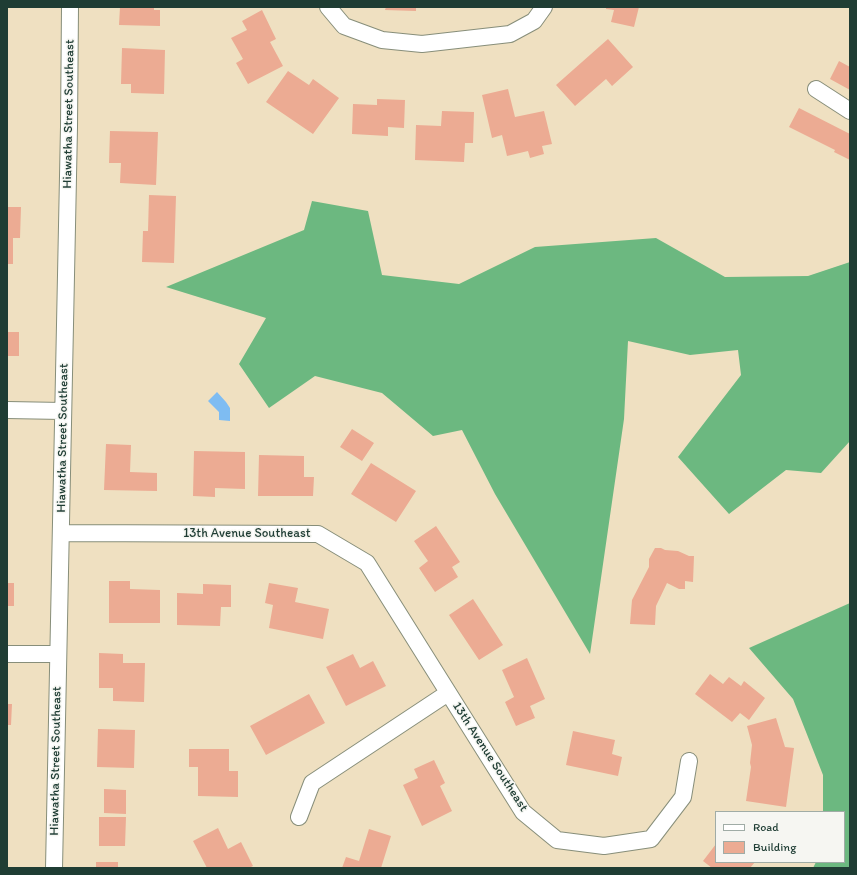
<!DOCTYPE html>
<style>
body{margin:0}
#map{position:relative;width:857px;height:875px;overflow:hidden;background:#efe0c1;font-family:Itim,sans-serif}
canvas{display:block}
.frame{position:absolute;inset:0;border:8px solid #1f3d34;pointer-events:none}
.legend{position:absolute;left:715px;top:811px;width:130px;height:52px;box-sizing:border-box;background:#f6f6f2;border:1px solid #a0aca6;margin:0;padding:5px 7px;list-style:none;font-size:12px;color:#1f3d34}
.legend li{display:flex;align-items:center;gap:8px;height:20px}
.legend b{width:20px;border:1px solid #a0aca6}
</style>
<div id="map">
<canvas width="857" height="875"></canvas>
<div class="frame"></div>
<ul class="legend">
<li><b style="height:5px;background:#fff"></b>Road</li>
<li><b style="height:11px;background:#ecab93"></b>Building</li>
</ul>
</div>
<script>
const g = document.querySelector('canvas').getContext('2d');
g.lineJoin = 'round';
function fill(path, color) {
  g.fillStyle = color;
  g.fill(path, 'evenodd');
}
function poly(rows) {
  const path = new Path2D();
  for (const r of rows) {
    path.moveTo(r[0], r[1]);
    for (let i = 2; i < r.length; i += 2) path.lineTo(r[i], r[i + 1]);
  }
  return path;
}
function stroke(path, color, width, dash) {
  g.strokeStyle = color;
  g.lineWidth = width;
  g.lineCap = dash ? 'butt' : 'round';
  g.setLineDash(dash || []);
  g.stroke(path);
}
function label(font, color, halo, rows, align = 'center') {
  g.font = font + ' Itim,sans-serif';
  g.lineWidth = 3;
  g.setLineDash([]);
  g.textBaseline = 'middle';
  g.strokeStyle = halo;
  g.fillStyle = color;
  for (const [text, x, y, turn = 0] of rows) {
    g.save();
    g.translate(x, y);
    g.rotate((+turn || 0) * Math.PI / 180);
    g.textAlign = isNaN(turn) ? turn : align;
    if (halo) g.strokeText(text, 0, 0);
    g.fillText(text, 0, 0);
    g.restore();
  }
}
fill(poly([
 [312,201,368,211,382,275,459,284,535,247,656,238,725,277,808,276,850,262,850,441,821,473,786,470,729,514,678,457,741,375,738,350,690,355,628,341,624,419,590,654,495,494,462,430,433,436,382,393,315,376,269,408,239,364,266,318,166,287,304,230],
 [850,603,850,868,813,868,816,862,844,862,844,812,823,812,823,775,793,699,749,648]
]), '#6cb880');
fill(poly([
 [217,392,226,402,230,408,230,421,219,420,219,412,208,401]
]), '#7ebcf2');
fill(poly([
 [120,7,154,7,154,10,160,10,160,26,119,25],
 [386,7,416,7,416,11,385,10],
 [606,7,639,7,634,27,611,22,614,10,606,9],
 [262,10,276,39,270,42,283,66,248,84,236,63,243,59,231,38,247,30,242,21],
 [608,39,633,67,612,86,606,79,575,106,556,85],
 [122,48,165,50,164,94,131,93,131,84,121,84],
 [839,61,850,67,850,90,830,79],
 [288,71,309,85,313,79,339,98,313,134,266,102],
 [508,89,515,117,544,111,552,144,542,146,544,154,530,158,528,151,507,156,502,135,492,138,482,95],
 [377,99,405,100,404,128,388,127,388,136,352,134,353,104,377,105],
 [799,108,850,134,850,160,834,152,835,150,789,127],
 [442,111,474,112,473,143,465,143,464,162,415,160,416,125,441,126],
 [110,131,158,132,156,185,120,183,121,163,109,163],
 [149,195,176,196,174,263,142,262,143,231,148,231],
 [7,207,21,207,20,238,13,238,13,264,7,264],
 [7,332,19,332,19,356,7,356],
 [352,429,374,443,362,461,340,447],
 [106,444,131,445,130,472,157,473,157,491,104,490],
 [194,451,245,452,245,489,215,488,215,497,193,496],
 [259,455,304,456,304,477,314,477,313,496,258,496],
 [371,463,416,491,396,522,351,494],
 [436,526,460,562,452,567,458,577,435,592,419,568,428,561,414,541],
 [655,548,661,548,665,550,678,551,689,556,694,556,693,582,685,581,685,589,679,589,667,583,656,606,655,625,630,624,632,600,649,567,649,559],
 [109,581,130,581,130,589,160,590,160,623,109,623],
 [7,583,14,583,14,606,7,606],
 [269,583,298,588,295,602,329,609,323,639,269,628,273,605,265,603],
 [203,584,231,585,231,607,221,607,220,626,177,625,177,593,203,594],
 [473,599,503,645,479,660,449,615],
 [99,653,123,654,123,663,145,663,144,702,113,701,113,688,99,688],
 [353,654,360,668,373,661,386,686,346,706,326,667],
 [527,658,545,699,530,706,535,718,516,726,505,702,514,697,502,670],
 [710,674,723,684,729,677,741,686,744,681,765,698,749,720,740,713,732,722,695,694],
 [309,694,325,723,266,755,250,726],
 [7,704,12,704,11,725,7,725],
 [776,718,785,747,794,748,786,807,746,801,751,767,750,763,752,745,747,726],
 [98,729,135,730,134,768,97,767],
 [573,731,615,740,612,754,622,757,618,776,566,765],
 [189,749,229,749,229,771,238,771,238,797,198,796,198,767,189,767],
 [434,760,445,783,440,786,452,811,422,826,403,785,418,778,414,769],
 [104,789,126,790,126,814,104,813],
 [99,817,126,817,125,846,99,846],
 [218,828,228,849,241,842,253,866,249,868,207,868,193,841],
 [369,829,391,836,381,868,342,868,346,857,359,861],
 [716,844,716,862,755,862,750,868,712,868,703,861],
 [96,862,118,862,118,868,96,868]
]), '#ecab93');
const minor = poly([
 [328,7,344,26,382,40,422,44,510,34,534,21,544,7],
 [816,89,850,111],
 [7,410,63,411],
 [61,533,318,534,367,563,523,812,557,840,604,846,651,839,683,797,689,761],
 [7,654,58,654],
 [299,817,312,783,448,693],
 [54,868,69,127,70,7]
]);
stroke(minor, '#878e7a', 18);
stroke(minor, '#fff', 16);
label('13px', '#1f3d34', '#f6f6f2', [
 ["Hiawatha Street Southeast",69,114,-89],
 ["Hiawatha Street Southeast",63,438,-89],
 ["13th Avenue Southeast",247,534],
 ["13th Avenue Southeast",490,757,57],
 ["Hiawatha Street Southeast",56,761,-89]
]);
</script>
